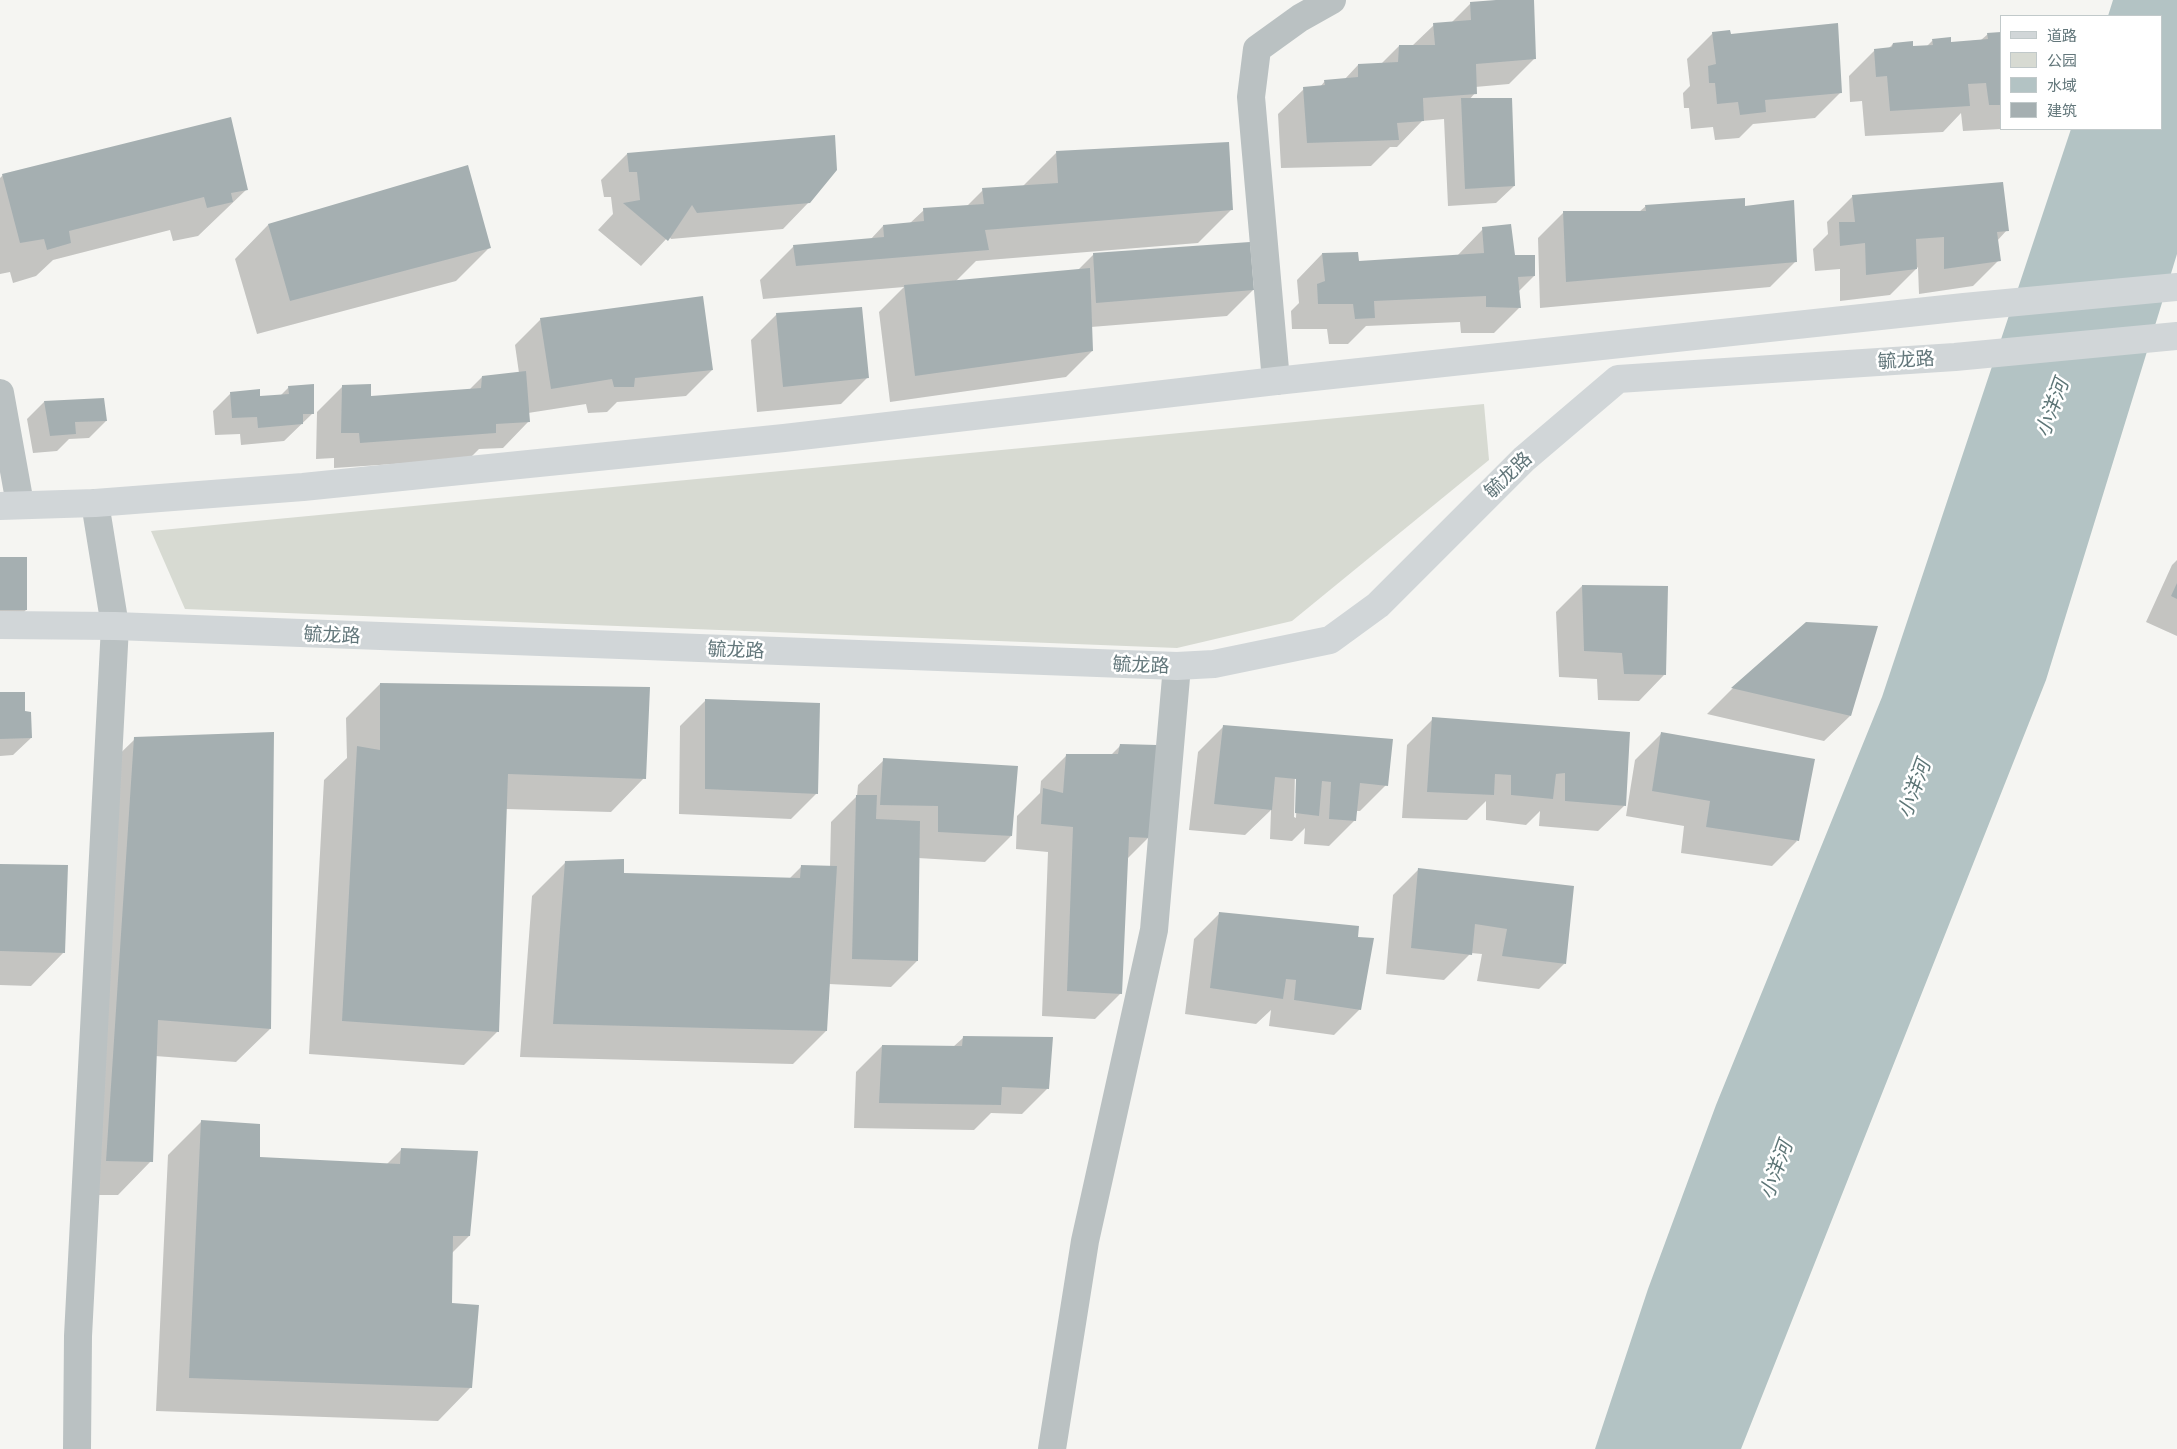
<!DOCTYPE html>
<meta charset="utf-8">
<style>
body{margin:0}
#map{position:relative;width:2177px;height:1449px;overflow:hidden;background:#f5f5f2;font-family:"Exo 2","Noto Sans SC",sans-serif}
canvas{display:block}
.legend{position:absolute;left:2000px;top:15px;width:162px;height:115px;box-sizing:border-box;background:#fff;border:1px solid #c1c9ca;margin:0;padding:6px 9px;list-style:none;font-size:15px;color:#63777b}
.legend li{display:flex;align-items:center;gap:10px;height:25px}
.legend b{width:25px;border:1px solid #c1c9ca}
</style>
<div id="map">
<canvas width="2177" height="1449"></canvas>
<ul class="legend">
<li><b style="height:6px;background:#d1d6d8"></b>道路</li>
<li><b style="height:14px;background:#d7dad2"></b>公园</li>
<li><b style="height:14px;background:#b3c3c4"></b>水域</li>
<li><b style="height:14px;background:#a5afb1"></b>建筑</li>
</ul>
</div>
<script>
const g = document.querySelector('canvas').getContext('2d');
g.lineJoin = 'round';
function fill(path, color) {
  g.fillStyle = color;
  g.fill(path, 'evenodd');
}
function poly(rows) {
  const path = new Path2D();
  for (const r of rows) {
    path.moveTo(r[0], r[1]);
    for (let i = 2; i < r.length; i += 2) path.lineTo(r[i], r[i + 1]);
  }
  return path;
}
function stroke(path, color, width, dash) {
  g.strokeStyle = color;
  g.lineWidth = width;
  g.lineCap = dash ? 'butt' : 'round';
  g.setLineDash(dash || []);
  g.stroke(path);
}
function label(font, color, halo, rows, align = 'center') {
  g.font = font + ' "Exo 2","Noto Sans SC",sans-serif';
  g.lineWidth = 5;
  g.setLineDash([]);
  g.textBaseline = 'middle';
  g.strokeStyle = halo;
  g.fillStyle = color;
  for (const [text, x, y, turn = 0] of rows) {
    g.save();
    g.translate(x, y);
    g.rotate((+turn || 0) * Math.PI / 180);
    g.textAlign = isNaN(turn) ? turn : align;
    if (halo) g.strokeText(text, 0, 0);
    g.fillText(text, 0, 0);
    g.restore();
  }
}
fill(poly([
 [1484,404,1489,460,1292,621,1177,648,185,609,151,531]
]), '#d7dad2');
fill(poly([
 [2113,0,2177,0,2177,254,2046,680,1741,1449,1595,1449,1648,1289,1716,1105,1882,697,2071,129,2161,129,2161,16,2108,16]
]), '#b3c3c4');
fill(poly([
 [1509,0,1532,0,1535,58,1509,84,1475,87,1475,93,1469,100,1514,186,1496,203,1448,206,1444,119,1422,121,1397,147,1390,147,1371,166,1281,168,1278,114,1304,89,1320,87,1325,81,1344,80,1358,65,1381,64,1399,46,1412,46,1434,25,1451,23,1470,4],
 [1713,33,1729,35,1841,92,1815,118,1753,124,1739,138,1715,140,1713,127,1691,129,1689,108,1684,108,1683,93,1690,86,1687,59],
 [2001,33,2001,129,1963,131,1961,113,1943,132,1865,136,1862,101,1850,102,1849,76,1875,50,1888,49,1893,44,1912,47,1926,47,1932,41,1950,43,1981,40,1988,34],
 [1056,153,1231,210,1198,243,976,261,955,282,1078,270,1094,254,1253,290,1227,316,1091,327,1092,351,1066,377,890,402,879,312,904,287,763,299,760,280,794,246,870,240,883,226,909,224,924,210,966,207,983,190,1022,187],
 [627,154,809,202,783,229,671,239,669,236,641,266,598,230,613,214,611,197,604,197,601,180],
 [3,175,247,189,198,236,173,241,170,230,53,260,36,276,13,283,10,272,0,274,0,178],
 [1853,196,2007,230,1997,241,1999,260,1973,286,1919,294,1918,267,1890,295,1840,301,1840,269,1815,271,1813,249,1828,234,1827,222],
 [1646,206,1744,208,1796,261,1770,287,1540,308,1538,238,1564,212,1639,212],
 [268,225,489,248,456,281,257,334,235,259],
 [1483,229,1534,276,1518,292,1520,307,1494,333,1461,333,1460,322,1366,326,1348,344,1329,344,1327,329,1292,329,1291,311,1299,303,1297,280,1322,254,1358,263,1457,256],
 [777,314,867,378,841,404,757,412,751,340],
 [541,319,712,370,686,396,617,402,607,412,588,413,586,404,528,413,528,422,503,448,479,449,469,459,334,468,334,458,316,459,317,412,343,386,370,397,469,390,482,377,519,373,515,345],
 [289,387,313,413,284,441,241,445,240,434,215,435,213,411,231,393,259,397,280,396],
 [44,402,106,421,89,438,69,439,57,451,33,453,27,419],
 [0,558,26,610,0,636],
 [2177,560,2177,636,2146,622,2172,565],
 [1582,586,1664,675,1639,701,1598,700,1597,679,1559,677,1556,612],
 [1806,623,1850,716,1824,741,1707,714,1732,689],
 [380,684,644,778,611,812,506,809,497,1032,464,1065,309,1054,324,780,347,758,346,718],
 [0,693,24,713,31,738,13,755,0,756],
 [706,700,817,793,791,819,679,814,680,726],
 [1433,719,1629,733,1624,806,1598,831,1539,826,1540,811,1526,825,1486,820,1486,801,1467,820,1402,818,1407,745],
 [1224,726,1386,785,1360,811,1356,811,1355,820,1329,846,1304,844,1305,828,1292,841,1270,839,1271,810,1245,835,1189,830,1198,752],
 [1295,772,1298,772,1296,818,1294,817],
 [1661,734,1797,841,1772,866,1681,853,1684,826,1626,816,1635,760],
 [135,739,270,1029,236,1062,155,1056,151,1161,118,1195,73,1195,101,772],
 [1120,746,1148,838,1127,859,1121,993,1095,1019,1042,1016,1048,852,1016,849,1017,816,1040,793,1041,781,1067,755,1111,755],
 [884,760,1011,836,985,862,918,858,917,961,891,987,829,984,826,1031,793,1064,520,1057,532,896,566,862,622,875,789,879,801,867,830,867,831,822,857,796,858,785],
 [0,865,64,952,31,986,0,985],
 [1419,869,1565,963,1539,989,1477,981,1482,954,1471,953,1444,980,1386,974,1393,895],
 [1220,913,1360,1009,1334,1035,1269,1026,1271,1010,1256,1024,1185,1014,1194,939],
 [963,1038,1048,1088,1022,1114,991,1113,974,1130,854,1128,856,1072,882,1046,953,1047],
 [202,1121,259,1158,386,1165,402,1149,469,1236,452,1253,450,1305,471,1387,438,1421,156,1411,168,1155]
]), '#0003');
fill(poly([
 [1496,0,1534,0,1536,59,1476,64,1477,94,1423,98,1424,121,1397,123,1399,140,1307,143,1303,87,1325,85,1324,80,1358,77,1358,64,1398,62,1399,45,1435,45,1433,23,1471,20,1470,2],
 [1838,23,1842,93,1765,100,1766,112,1740,115,1738,102,1717,104,1715,83,1709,83,1708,66,1716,64,1712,32,1730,30,1731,34],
 [2001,32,2001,105,1989,105,1986,83,1968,84,1970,106,1890,111,1887,76,1876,77,1874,49,1892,47,1893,43,1913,41,1913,46,1933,45,1932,39,1951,37,1951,42,1988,39,1987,33],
 [1461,98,1512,98,1515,186,1465,189],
 [231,117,248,190,231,193,233,202,207,208,204,197,69,231,71,243,47,250,44,239,20,243,2,174],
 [835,135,837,170,810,203,697,213,692,205,668,241,623,203,640,200,637,172,629,172,627,153],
 [1229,142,1233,210,985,230,989,250,796,266,793,245,884,237,883,225,924,221,923,208,984,204,982,188,1058,183,1056,151],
 [468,165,491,248,290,301,268,224],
 [2003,182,2009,231,1997,232,2001,261,1944,269,1944,237,1916,239,1917,269,1866,275,1865,243,1840,246,1839,222,1855,222,1852,195],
 [1745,198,1745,206,1794,200,1797,262,1566,282,1563,211,1646,211,1645,205],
 [1511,224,1515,255,1535,255,1535,276,1518,277,1521,308,1486,307,1486,296,1374,301,1375,318,1355,319,1353,304,1318,304,1317,284,1325,281,1322,253,1358,252,1359,261,1484,253,1482,227],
 [1250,242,1254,290,1096,303,1093,253],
 [1090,268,1093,351,915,376,904,285],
 [703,296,713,370,635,378,634,387,614,387,612,379,551,389,540,318],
 [862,307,869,378,783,387,776,313],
 [526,371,530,422,496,424,496,433,360,443,359,433,341,433,342,385,371,384,371,396,481,388,482,376],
 [314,384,314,414,303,414,303,424,258,428,257,417,232,418,230,392,260,389,260,396,289,394,288,386],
 [104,398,107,421,75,422,76,434,50,436,44,401],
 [0,557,27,557,27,610,0,610],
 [2177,583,2177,599,2171,596],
 [1582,585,1668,586,1666,675,1624,674,1622,653,1584,651],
 [1806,622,1878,626,1851,716,1731,688],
 [380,683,650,687,646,779,508,774,499,1032,342,1021,357,746,380,750],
 [0,692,25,692,25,711,31,712,32,738,0,739],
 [705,699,820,703,818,794,705,789],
 [1432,717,1630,732,1626,806,1565,801,1565,773,1556,774,1553,799,1511,795,1511,775,1495,774,1494,795,1427,792],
 [1223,725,1393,739,1388,786,1360,783,1356,821,1329,819,1331,782,1322,781,1319,816,1295,813,1296,779,1275,777,1272,810,1214,804],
 [274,732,271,1029,158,1020,153,1162,106,1161,134,737],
 [1661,732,1815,759,1799,841,1706,827,1710,801,1652,791],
 [1120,744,1157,745,1150,838,1129,837,1122,994,1067,991,1073,827,1041,824,1043,788,1063,793,1066,754,1118,754],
 [883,758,1018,766,1012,836,938,832,938,806,880,805],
 [856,795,877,795,876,819,920,821,918,961,852,959],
 [624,859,624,873,800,878,801,865,837,866,827,1031,553,1024,565,861],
 [0,864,68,865,65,953,0,951],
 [1418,868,1574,886,1566,964,1502,956,1507,929,1475,924,1472,955,1411,948],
 [1219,912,1359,926,1358,937,1374,938,1361,1010,1294,1000,1296,980,1286,979,1283,999,1210,988],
 [963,1036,1053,1037,1049,1089,1002,1087,1001,1105,879,1103,882,1045,962,1046],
 [201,1120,260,1124,260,1157,400,1164,401,1148,478,1151,470,1236,453,1236,452,1303,479,1305,472,1388,189,1378]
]), '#a5afb1');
stroke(poly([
 [1276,381,1251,97,1257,49,1300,18,1332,0],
 [0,393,20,504],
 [77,1449,78,1336,115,626,95,503],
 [1052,1449,1085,1241,1154,930,1177,666]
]), '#bac1c2', 28);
stroke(poly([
 [0,506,95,503,303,487,784,438,1276,381,1964,307,2177,287],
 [0,625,115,626,1177,666,1214,664,1330,640,1378,605,1524,459,1618,379,1955,357,2177,336]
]), '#d1d6d8', 28);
label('19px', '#63777b', '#fff', [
 ["毓龙路",1906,360,-4],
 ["毓龙路",1508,475,-44],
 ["毓龙路",332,635,2],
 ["毓龙路",736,650,2],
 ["毓龙路",1141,665,2]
]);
label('italic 20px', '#5e7677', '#fff', [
 ["小洋河",2052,408,-70],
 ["小洋河",1914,789,-70],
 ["小洋河",1776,1170,-70]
]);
</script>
